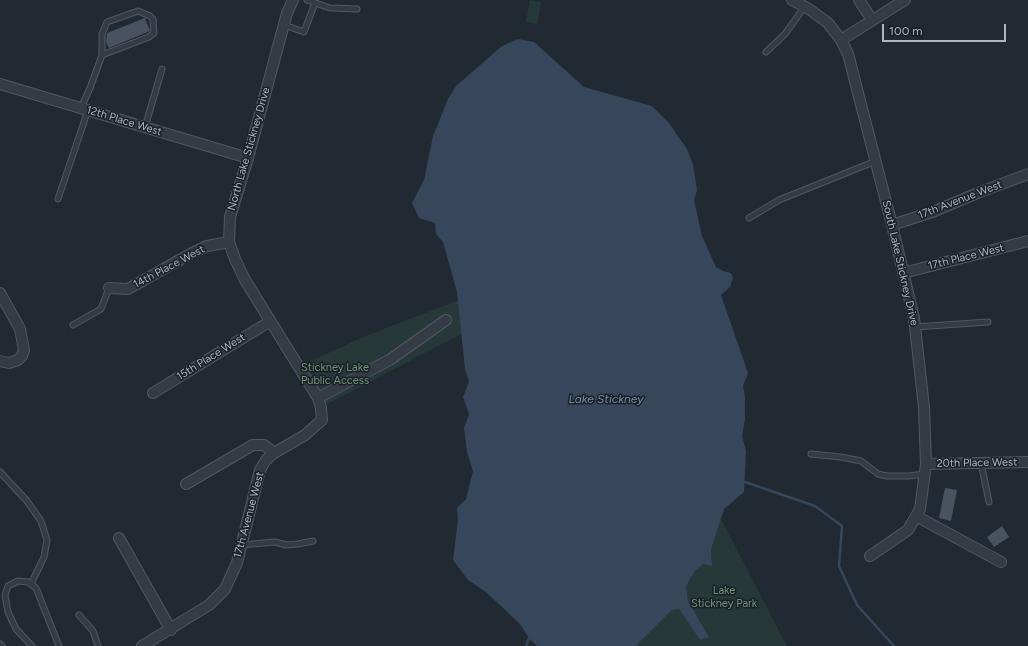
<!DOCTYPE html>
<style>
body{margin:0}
#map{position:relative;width:1028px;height:646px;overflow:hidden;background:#212933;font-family:Figtree,sans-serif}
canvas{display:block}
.scale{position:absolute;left:882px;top:24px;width:124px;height:18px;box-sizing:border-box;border:2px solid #aeb5c1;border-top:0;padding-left:5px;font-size:12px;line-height:14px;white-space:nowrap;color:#aeb5c1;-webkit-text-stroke:3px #192028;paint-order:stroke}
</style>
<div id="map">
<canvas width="1028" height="646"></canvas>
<div class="scale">100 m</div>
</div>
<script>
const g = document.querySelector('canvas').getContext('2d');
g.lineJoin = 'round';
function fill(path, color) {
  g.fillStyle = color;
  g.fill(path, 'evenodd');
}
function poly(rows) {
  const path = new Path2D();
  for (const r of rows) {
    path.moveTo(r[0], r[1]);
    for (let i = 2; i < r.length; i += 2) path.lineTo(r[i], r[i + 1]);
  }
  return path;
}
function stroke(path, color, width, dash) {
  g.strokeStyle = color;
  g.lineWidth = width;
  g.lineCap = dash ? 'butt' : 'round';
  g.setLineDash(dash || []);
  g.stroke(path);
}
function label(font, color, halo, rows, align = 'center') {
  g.font = font + ' Figtree,sans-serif';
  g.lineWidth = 3;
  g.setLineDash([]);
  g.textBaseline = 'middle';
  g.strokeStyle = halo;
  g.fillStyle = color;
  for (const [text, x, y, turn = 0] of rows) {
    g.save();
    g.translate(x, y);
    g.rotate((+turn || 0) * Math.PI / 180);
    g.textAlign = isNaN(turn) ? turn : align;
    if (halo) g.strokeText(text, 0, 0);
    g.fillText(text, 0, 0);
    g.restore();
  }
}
fill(poly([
 [530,0,541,2,537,24,526,22],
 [459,300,463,333,324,406,302,365,363,337],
 [721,519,787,646,636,646,672,610,679,609,700,640,709,637,688,601,686,586,695,571,703,564,712,566,711,550]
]), '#263838');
fill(poly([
 [518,39,534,42,584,87,652,106,668,122,687,149,693,165,697,190,694,200,702,236,716,267,723,271,731,273,733,278,730,287,721,295,748,373,743,386,745,397,745,420,742,435,746,451,744,492,724,509,711,550,712,566,703,564,695,571,686,586,688,601,709,637,700,640,679,609,672,610,636,646,537,646,529,638,520,624,486,592,468,580,453,560,458,520,457,508,466,499,473,471,467,452,464,428,469,414,463,397,469,382,465,369,457,292,443,242,436,234,435,223,419,218,412,203,424,180,433,136,448,99,456,86,502,46]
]), '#37475b');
stroke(poly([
 [745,482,815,506,842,526,839,566,857,605,894,646],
 [526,646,529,638]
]), '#37475b', 2.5);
fill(poly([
 [145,18,150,31,109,48,106,42,107,33],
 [945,488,957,490,951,521,939,518],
 [1002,526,1009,537,994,547,987,537]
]), '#49535f');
const service = poly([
 [307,0,330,8,357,9],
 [284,25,304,32,315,3],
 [766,52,785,34,805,6],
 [81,108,90,88,102,55,149,37,154,33,153,19,150,16,138,11,107,22,102,34,102,55],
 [145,127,162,69],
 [58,199,88,110],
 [749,218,779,200,876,161],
 [73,325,101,309,109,288],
 [915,327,988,322],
 [811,454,841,457,861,461,878,474,887,476,908,476,925,474],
 [981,463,989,502],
 [0,472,27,501,41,521,47,540,44,557,31,584],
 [241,545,275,542,286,545,298,544,313,541],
 [79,615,93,631,98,646],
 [0,644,2,646],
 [32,646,16,629,8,612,5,595,8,586,18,581,28,582,36,588,59,646]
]);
const minor = poly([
 [792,0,809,9,828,23,841,40,848,54,892,225,914,318,924,407,926,464,920,509,908,530,870,556],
 [859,0,872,20],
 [841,40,905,0],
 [0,84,248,158],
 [892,225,935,211,980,192,1028,174],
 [903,273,1028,241],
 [109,288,128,289,192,253,207,246,229,242],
 [0,293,20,329,24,350,22,356,18,360,9,363,0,361],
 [153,393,269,322],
 [318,398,391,359,446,320],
 [926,464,1028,462],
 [186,484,253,445,264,445,274,453],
 [916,516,1001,562],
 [119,538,171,630],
 [142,646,209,605,225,589,237,563,260,470,266,460,274,453,305,435,322,420,321,408,318,398,245,280,235,259,229,242,230,217,248,158,287,13,293,0]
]);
stroke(service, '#515862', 7);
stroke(minor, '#515862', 12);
stroke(service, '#343b44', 5);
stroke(minor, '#343b44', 10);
label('11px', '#aeb5c1', '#192028', [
 ["12th Place West",124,121,17],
 ["North Lake Stickney Drive",249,149,-74],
 ["17th Avenue West",960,200,-21],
 ["17th Place West",966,257,-14],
 ["South Lake Stickney Drive",900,263,77],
 ["14th Place West",169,267,-28],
 ["15th Place West",211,357,-32],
 ["20th Place West",977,463,-1],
 ["17th Avenue West",249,515,-75]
]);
label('11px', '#709477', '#192028', [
 ["Stickney Lake",335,368],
 ["Public Access",335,381],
 ["Lake",724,591],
 ["Stickney Park",724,604]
]);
label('italic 12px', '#788ea7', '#192028', [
 ["Lake Stickney",606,399]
]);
</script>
